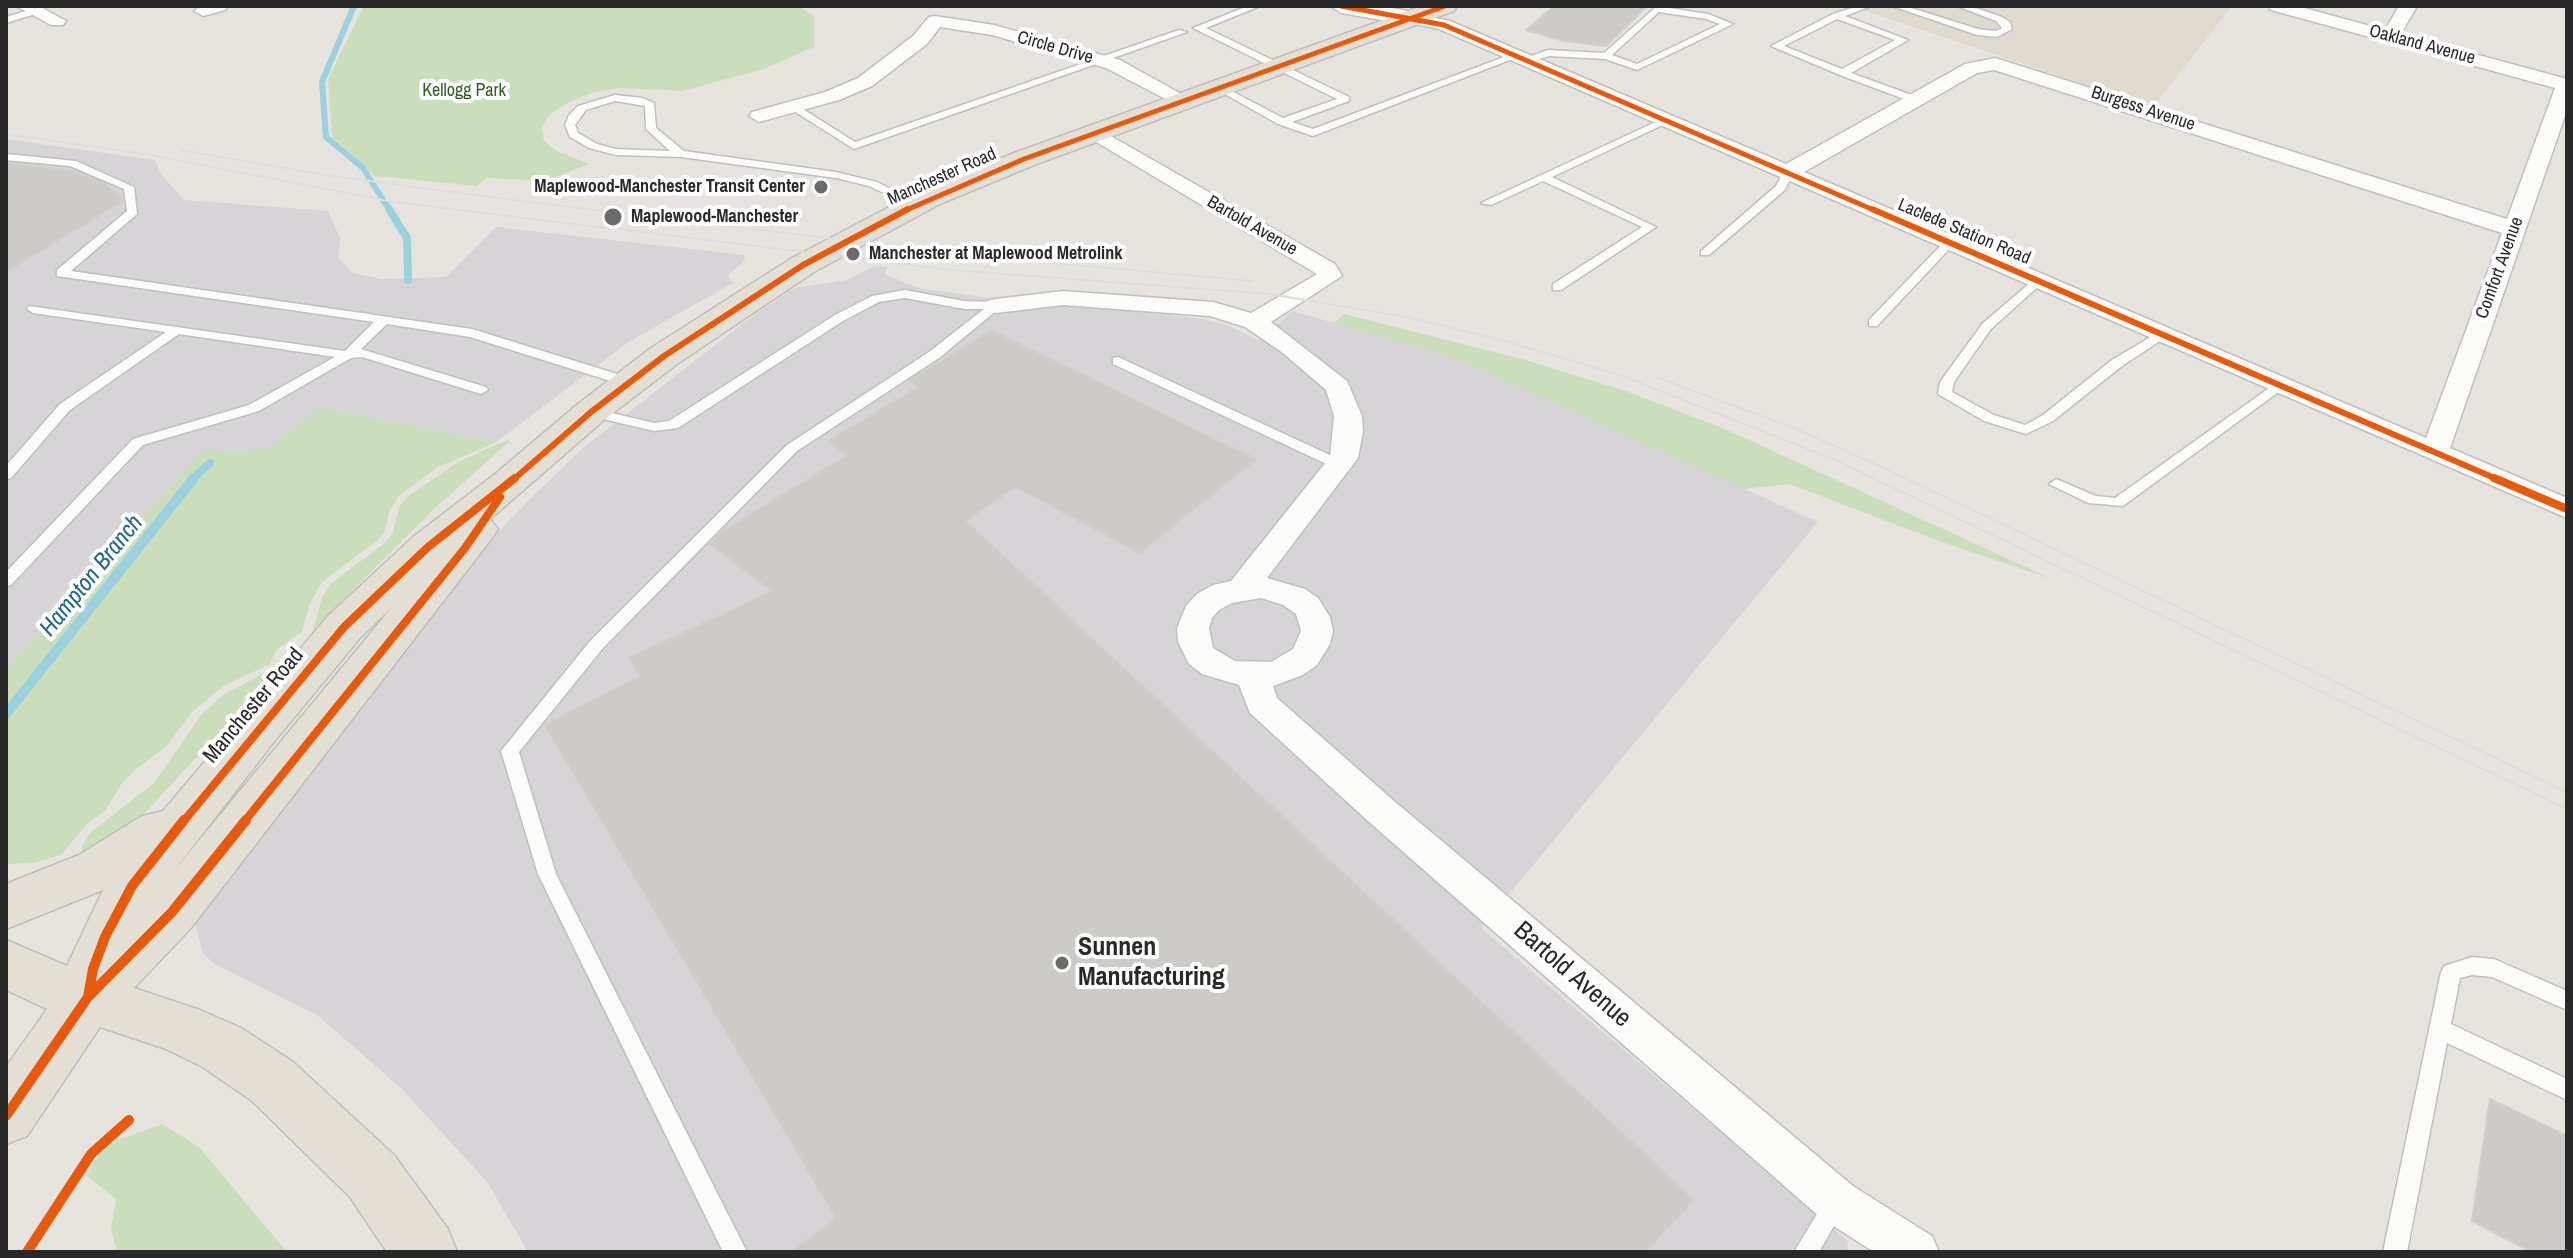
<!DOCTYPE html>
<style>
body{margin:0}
#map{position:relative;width:2573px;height:1258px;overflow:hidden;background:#e6e3df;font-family:"Archivo Narrow",sans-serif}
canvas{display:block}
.frame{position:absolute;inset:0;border:8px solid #292929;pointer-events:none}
</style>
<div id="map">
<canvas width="2573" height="1258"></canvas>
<div class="frame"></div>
</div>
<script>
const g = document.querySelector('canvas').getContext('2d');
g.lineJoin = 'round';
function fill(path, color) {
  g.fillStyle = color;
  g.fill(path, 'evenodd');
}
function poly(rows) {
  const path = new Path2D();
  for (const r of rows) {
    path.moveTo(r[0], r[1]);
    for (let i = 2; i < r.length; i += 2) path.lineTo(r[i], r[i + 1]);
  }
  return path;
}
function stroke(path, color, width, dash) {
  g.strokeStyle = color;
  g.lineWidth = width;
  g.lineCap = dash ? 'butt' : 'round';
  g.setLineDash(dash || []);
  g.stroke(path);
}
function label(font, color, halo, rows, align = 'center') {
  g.font = font + ' "Archivo Narrow",sans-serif';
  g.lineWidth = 8;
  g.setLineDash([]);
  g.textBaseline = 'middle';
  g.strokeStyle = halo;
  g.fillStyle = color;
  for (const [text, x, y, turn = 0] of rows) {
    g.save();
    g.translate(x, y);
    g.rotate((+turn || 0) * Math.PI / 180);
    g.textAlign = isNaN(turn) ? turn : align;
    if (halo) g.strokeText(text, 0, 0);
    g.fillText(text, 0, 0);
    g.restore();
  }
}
fill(poly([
 [6,139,155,160,161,174,184,200,328,211,340,238,338,258,353,273,382,279,446,277,496,227,744,255,745,261,728,275,733,283,630,341,495,443,321,407,268,450,202,451,6,671],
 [875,266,888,267,885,274,918,288,1053,307,1101,308,1204,319,1234,328,1258,340,1293,311,1457,359,1818,522,1481,928,1848,1241,1847,1252,528,1252,487,1182,401,1088,317,1015,213,963,202,952,196,923,201,908,475,556,529,500,584,447,751,317,795,288,847,280]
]), '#d6d4d6');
fill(poly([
 [1850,6,2232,6,2153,107]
]), '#e0dace');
fill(poly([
 [364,6,799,6,814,16,814,47,761,70,682,91,619,88,594,92,569,102,549,115,542,128,544,141,557,151,589,164,546,181,487,178,476,186,375,176,332,137,328,79],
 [1344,314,1522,359,1623,390,1723,428,2052,579,1939,541,1789,484,1744,489,1457,359,1334,323],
 [320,407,495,443,438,467,400,495,390,510,384,533,378,540,321,583,309,606,302,632,276,650,270,664,222,687,192,712,166,747,137,768,122,783,106,810,87,824,61,855,33,863,6,864,6,671,202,451,268,450],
 [507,440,510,441,433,510,313,630,322,597,330,584,386,542,393,533,399,507,408,496,458,462],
 [272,669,277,670,145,813,132,825,82,854,82,846,90,833,155,782,201,715,223,695],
 [162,1124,199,1147,287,1252,117,1252,111,1230,116,1199,87,1176,99,1155,118,1140]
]), '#cbdebc');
stroke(poly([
 [354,6,322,82,326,137,363,168,390,211]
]), '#9bd0df', 6);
stroke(poly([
 [389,209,407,238,408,280],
 [191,480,210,463]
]), '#9bd0df', 8);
stroke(poly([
 [6,714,194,478]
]), '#9bd0df', 10);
const building = poly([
 [1554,6,1647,6,1606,46,1564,41,1526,30,1554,6],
 [6,163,77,172,105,184,122,197,123,201,6,272,6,163],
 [991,330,1256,459,1140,553,1015,487,966,521,1694,1200,1645,1252,791,1252,836,1218,545,725,640,676,629,658,772,591,710,544,720,533,847,455,828,441,918,387,909,381,991,330],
 [2490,1099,2567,1136,2567,1252,2532,1252,2472,1221,2490,1099]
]);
fill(building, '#cdcbc8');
stroke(building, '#d1cecb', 2);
const service = poly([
 [1248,6,1260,6,1206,28,1349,97,1349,101,1292,122,1313,129,1512,54,1520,56,1313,136,1278,124,1214,88,1222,86,1283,118,1337,99,1193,28,1248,6],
 [1657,6,1708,14,1733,24,1637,70,1605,59,1549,56,1525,63,1520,60,1548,50,1604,53,1657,6],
 [1659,12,1706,19,1720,24,1637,64,1612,55,1659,12],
 [1858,6,1871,6,1845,16,1908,40,1851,73,1920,98,1920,102,1912,102,1840,75,1771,46,1833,14,1858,6],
 [1837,19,1895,40,1842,69,1784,46,1837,19],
 [1892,6,1905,6,1978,29,1996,31,2002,28,1996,21,1957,6,1970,6,2002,17,2010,22,2012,29,1997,37,1977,35,1892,6],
 [36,8,40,11,39,13,6,23,6,17,36,8],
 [1179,30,1187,32,854,149,789,108,798,106,855,142,1179,30],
 [615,95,643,98,654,103,656,128,684,151,836,172,877,182,921,204,911,206,869,186,836,178,681,157,616,155,589,148,570,137,565,125,569,115,578,106,615,95],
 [615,101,645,106,646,129,670,151,616,149,597,144,578,133,575,125,586,110,615,101],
 [1662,119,1671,121,1552,177,1656,227,1561,290,1553,290,1553,284,1642,227,1543,181,1491,205,1481,203,1662,119],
 [6,154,76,161,134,187,137,214,71,271,472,329,633,379,635,382,633,385,623,385,470,337,387,324,361,349,486,387,488,390,481,394,362,357,351,358,259,411,143,445,11,585,6,586,6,572,133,439,249,405,335,357,179,334,70,410,11,478,6,479,6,466,60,404,166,332,33,313,27,309,29,306,345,351,374,322,57,276,57,270,127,211,124,189,70,166,6,160,6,154],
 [1784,170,1793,172,1785,190,1709,255,1701,255,1701,251,1776,186,1784,170],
 [1949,240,1953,241,1953,245,1877,326,1869,326,1869,320,1945,241,1949,240],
 [2037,277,2041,278,2041,284,1991,329,1954,382,1952,392,1994,415,2025,425,2043,415,2112,360,2159,332,2167,332,2169,335,2122,366,2053,421,2026,434,1984,421,1938,394,1940,382,1983,323,2037,277],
 [905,290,964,301,996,302,1002,306,939,358,797,451,603,648,519,752,556,874,747,1252,723,1252,538,874,501,751,591,640,787,445,929,352,984,309,964,309,905,298,879,302,843,321,678,428,654,431,586,415,586,409,591,408,654,423,669,421,835,315,872,296,905,290],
 [1118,357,1345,462,1347,465,1340,469,1335,468,1113,364,1113,358,1118,357],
 [2279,381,2286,385,2284,388,2123,506,2088,503,2049,484,2056,479,2096,496,2115,498,2279,381],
 [2472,957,2494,959,2567,991,2567,1010,2492,977,2472,975,2460,978,2451,1024,2567,1079,2567,1100,2447,1043,2407,1252,2383,1252,2441,972,2444,966,2472,957],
 [1837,1191,1845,1194,1848,1202,1819,1252,1794,1252,1829,1194,1837,1191]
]);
const minor = poly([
 [16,6,39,6,66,21,63,25,51,25,16,6],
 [201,6,228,6,225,10,203,16,194,11,201,6],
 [2268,6,2297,6,2385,30,2399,6,2417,6,2401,34,2567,79,2567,110,2450,448,2567,498,2567,518,1439,29,1405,22,1402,18,1411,13,1450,21,1786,164,1965,64,1995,58,2507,219,2555,88,2271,10,2268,6],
 [1994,70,2502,233,2426,438,1804,172,1977,73,1994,70],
 [935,16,994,25,1120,60,1194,101,1184,107,1177,105,1106,68,992,35,940,27,927,44,872,86,839,100,759,122,749,116,752,112,825,92,858,78,913,36,929,17,935,16],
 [1095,127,1335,264,1342,276,1271,322,1347,381,1362,416,1363,431,1358,458,1267,578,1305,589,1318,598,1330,617,1333,631,1330,644,1317,665,1303,675,1273,686,1277,698,1394,801,1853,1186,1932,1236,1939,1252,1874,1252,1821,1218,1368,821,1250,713,1239,685,1202,674,1189,664,1178,642,1177,628,1186,606,1197,594,1213,585,1231,581,1330,457,1334,416,1326,390,1283,353,1245,327,1210,316,1063,305,996,313,987,311,984,306,987,301,996,299,1063,291,1213,302,1251,313,1317,274,1088,137,1085,133,1088,129,1095,127],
 [1261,598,1283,605,1296,614,1301,631,1293,649,1271,662,1235,661,1213,648,1209,628,1212,618,1219,610,1232,603,1261,598]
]);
const tertiary = poly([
 [1330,6,1380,6,1419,13,1422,18,1411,25,1341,13,1330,6]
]);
const primary = poly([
 [1422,6,1457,6,1454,11,1034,165,940,204,814,272,677,364,604,420,490,519,498,529,492,538,191,928,134,988,200,1010,241,1028,293,1062,394,1155,448,1229,457,1252,387,1252,350,1197,251,1100,201,1066,166,1049,100,1027,27,1136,6,1144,6,1067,47,1009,6,990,6,940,67,966,103,890,6,929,6,884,79,855,142,816,163,811,328,616,413,537,494,475,578,404,651,348,792,258,918,192,1014,153,1422,6],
 [393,606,173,872,273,743,360,638,393,606]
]);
stroke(service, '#c0bfc0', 3);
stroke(minor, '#c0bfc0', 3);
stroke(tertiary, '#c0bfc0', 3);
stroke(primary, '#bfbebd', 3);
fill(service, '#fbfbfa');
fill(minor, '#fbfbfa');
fill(tertiary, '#fbfbfa');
fill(primary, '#e3dfd5');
stroke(poly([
 [6,134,145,154,394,202,952,270,1269,294,1407,317,1501,340,1620,375,1833,459,2567,809],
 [180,150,332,176,528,202,976,256,1252,281],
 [1656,377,1794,428,1882,467,2567,792]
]), '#ddddde', 2);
stroke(poly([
 [1341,6,1444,25,1876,211],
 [904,211,1024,159,1445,6]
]), '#e8590c', 5);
stroke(poly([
 [1872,209,2499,480],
 [513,480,591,412,664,356,803,265,908,209]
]), '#e8590c', 6);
stroke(poly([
 [2494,478,2567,509],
 [183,822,344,627,428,547,515,478],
 [244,822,465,548,500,497]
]), '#e8590c', 8);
stroke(poly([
 [88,997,93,969,105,937,132,886,184,820],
 [6,1116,88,997,172,912,246,820],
 [27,1252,91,1154,129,1120]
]), '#e8590c', 10);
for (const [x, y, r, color] of [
 [821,187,8,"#6b6a69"],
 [613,217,10,"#6b6a69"],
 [853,254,8,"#6b6a69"],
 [1062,963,8,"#6b6a69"]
]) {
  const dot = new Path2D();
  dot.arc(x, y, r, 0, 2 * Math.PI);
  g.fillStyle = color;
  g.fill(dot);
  stroke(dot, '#fff', 3);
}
label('18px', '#292929', '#fff', [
 ["Oakland Avenue",2422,45,15],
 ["Circle Drive",1055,48,16],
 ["Burgess Avenue",2143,109,18],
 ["Manchester Road",942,177,-24],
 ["Bartold Avenue",1252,226,30],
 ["Laclede Station Road",1964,232,23],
 ["Comfort Avenue",2500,268,-70]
]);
label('18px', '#305c22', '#fff', [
 ["Kellogg Park",464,91]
]);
label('bold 18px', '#292929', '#fff', [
 ["Maplewood-Manchester Transit Center",805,187,"right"],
 ["Maplewood-Manchester",631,217],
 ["Manchester at Maplewood Metrolink",869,254]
], 'left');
label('22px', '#292929', '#fff', [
 ["Manchester Road",254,706,-50]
]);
label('italic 24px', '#1d6788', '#fff', [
 ["Hampton Branch",92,576,-51]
]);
label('bold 26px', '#292929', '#fff', [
 ["Sunnen",1078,948],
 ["Manufacturing",1078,978]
], 'left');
label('26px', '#292929', '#fff', [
 ["Bartold Avenue",1572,975,41]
]);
</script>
